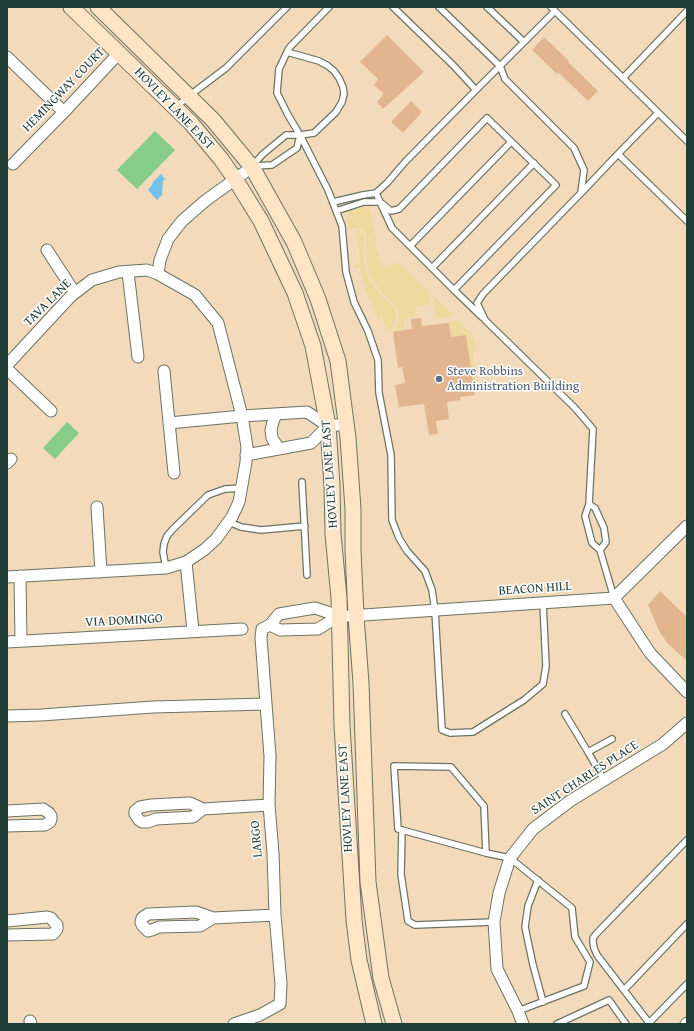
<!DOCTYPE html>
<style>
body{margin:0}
#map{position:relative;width:694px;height:1031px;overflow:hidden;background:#f3dabb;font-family:"Gentium Book Plus",serif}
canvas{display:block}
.frame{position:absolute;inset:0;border:8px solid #1f3d34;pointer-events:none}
</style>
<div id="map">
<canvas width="694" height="1031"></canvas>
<div class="frame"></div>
</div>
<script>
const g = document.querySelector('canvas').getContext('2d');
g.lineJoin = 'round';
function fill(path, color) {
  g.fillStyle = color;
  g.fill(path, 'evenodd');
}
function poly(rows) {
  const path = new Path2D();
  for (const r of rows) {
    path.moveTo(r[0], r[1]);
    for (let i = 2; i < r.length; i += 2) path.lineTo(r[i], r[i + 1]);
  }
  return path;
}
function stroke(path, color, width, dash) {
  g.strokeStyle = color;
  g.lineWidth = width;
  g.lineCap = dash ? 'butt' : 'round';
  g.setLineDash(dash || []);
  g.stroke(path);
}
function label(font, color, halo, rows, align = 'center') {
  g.font = font + ' "Gentium Book Plus",serif';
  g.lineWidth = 3;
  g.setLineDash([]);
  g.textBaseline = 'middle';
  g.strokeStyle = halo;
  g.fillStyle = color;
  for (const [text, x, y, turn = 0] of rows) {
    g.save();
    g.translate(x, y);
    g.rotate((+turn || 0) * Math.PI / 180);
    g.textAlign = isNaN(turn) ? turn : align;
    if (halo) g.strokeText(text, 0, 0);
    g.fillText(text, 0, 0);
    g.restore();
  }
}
fill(poly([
 [155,131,175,150,137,189,117,170],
 [67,422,79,433,55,459,43,448]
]), '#86cd87');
fill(poly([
 [367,206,369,206,377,242,375,243,381,267,399,263,428,291,430,305,416,307,417,317,403,319,405,330,393,331,398,322,399,317,398,310,393,303,380,291,369,273,366,258,366,236,365,232,363,229,357,228,348,229,347,218,349,212,355,208],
 [358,230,364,235,363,254,365,268,369,279,378,292,394,308,396,312,397,315,394,324,388,332,382,318,378,320,368,297,362,279,360,268,353,268,353,265,360,264,359,247,356,231],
 [433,297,434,297,452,314,452,317,439,319,436,319],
 [457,320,470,332,476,341,477,347,473,353,473,361,479,391,474,391,466,335,451,337,449,323,443,324]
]), '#eeda9e');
fill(poly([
 [161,174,165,179,163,181,162,195,157,200,148,190,152,185,153,182]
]), '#71c2ec');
fill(poly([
 [387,35,424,72,383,109,377,102,384,94,374,85,378,79,360,62],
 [544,37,569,61,568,62,598,91,588,101,559,73,557,74,532,50],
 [411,101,422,112,403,133,391,122],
 [421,318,422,326,449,323,451,337,466,335,475,395,460,397,461,400,447,402,449,419,436,421,438,434,429,435,424,404,399,407,395,385,405,383,402,367,398,368,393,332,412,329,411,319],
 [660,591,687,617,687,661,668,644,659,631,648,605]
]), '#e3b58f');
const service = poly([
 [329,7,289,48,279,69,277,93,288,115,300,135,328,190,342,226,346,272,354,302,368,331,378,360,379,393,391,455,392,520,399,538,407,551,425,571,432,590,435,611,442,730,450,733,473,732,524,700,543,684,546,666,543,603],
 [439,7,500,66,505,79,574,148,584,170,581,193,483,294,477,303,485,320,575,408,593,429,589,504,585,516,592,543,600,550,606,542,604,528,595,508,589,504],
 [487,7,524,42],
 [555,11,687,141],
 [623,78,687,11],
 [476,90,555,11,551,7],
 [176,107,189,96,226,68,287,7],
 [658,113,618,154,687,221],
 [252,166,263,154,286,135,300,135,314,133,336,112,342,102,344,94,343,87,339,78,334,71,328,66,319,61,287,52],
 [254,166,272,165,297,148,300,135],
 [582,192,618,154],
 [333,202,363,195,376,193,387,183,405,162,476,90,453,65,393,7],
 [336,211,364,202,380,202,391,211,399,209,487,118,556,185,454,290,392,228,380,202,376,193],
 [410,246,511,142],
 [432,268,534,163],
 [454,290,482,317],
 [302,482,307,575],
 [229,522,241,527,261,530,305,526],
 [600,550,614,598],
 [166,568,163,552,164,544,167,536,172,530,208,495,225,489,242,488],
 [565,714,588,752],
 [604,780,588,752,612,739],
 [402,830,401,874,408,921,415,925,494,922],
 [486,853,484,806,451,767,394,766,398,829,486,853,510,858,572,908,575,937,590,962,584,986,518,1011],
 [538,880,528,906,525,927,533,965,543,1002],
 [624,990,687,924],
 [649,1023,687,984],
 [557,1024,609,1000,626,1024],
 [650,1024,597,955,594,948,593,942,593,938,597,933,687,840]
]);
const minor = poly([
 [7,57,64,112],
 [13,164,64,112,119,53],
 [47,250,75,293],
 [128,272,138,357],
 [158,274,160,260,168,239,182,221,205,201,252,167],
 [7,365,71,296,92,280,119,272,147,270,158,274,195,295,218,323,242,416,247,447,246,462,239,502,232,517,216,539,204,550,186,562,166,568,7,577],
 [7,369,51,411],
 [164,371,174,473],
 [276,414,273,422,271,430,272,438,279,449],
 [169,423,242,416,307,412,328,426,346,424],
 [246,455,311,443,328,426],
 [7,463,11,459],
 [97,507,101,572],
 [186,562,193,631],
 [20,576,21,641],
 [614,598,650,653,687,692],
 [315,608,339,616,318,629,280,630,270,625,279,614,315,608],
 [349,616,614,598,687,526],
 [7,642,242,629],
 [7,716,41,715,153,707,266,704],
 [203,809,193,817,156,819,148,822,142,822,139,820,135,814,135,811,140,807,151,805,190,803,203,809,269,805],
 [7,811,43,809,49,813,51,816,51,819,50,822,45,825,7,826],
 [213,918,200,926,159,927,152,930,148,931,142,925,141,922,142,918,148,914,196,912,213,918,275,915],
 [7,921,47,917,51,918,54,922,57,925,57,929,55,932,53,934,7,935],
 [30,1021,31,1024],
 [234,1024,260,1015,280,1004,281,984,275,915,273,853,269,805,270,756,261,638,262,629,270,625],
 [523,1024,518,1011,497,969,494,922,499,893,510,858,533,829,570,801,663,744,687,723],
 [686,1024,687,1023]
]);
const secondary = poly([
 [71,7,191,123,221,159,235,179,261,221,295,293,313,346,328,426,332,485,333,534,339,598,342,726,354,920,359,960,374,1024],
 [98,7,213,120,252,167,294,242,318,299,338,361,348,438,353,509,353,550,356,616,361,683,368,882,381,978,394,1024]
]);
stroke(service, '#697463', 8);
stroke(minor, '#697463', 13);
stroke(secondary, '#697463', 17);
stroke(service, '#fff', 5.5);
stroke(minor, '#fff', 11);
stroke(secondary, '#ffe4c6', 15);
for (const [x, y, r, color] of [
 [439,379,4,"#5c6f8a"]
]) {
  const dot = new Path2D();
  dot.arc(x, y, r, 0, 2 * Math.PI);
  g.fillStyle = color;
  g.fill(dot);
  stroke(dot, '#fff', 1.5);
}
label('13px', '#1f3d34', '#fff', [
 ["HEMINGWAY COURT",64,90,-46],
 ["HOVLEY LANE EAST",174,109,46],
 ["TAVA LANE",48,303,-45],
 ["HOVLEY LANE EAST",330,474,-94],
 ["BEACON HILL",535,589,-4],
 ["VIA DOMINGO",124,621,-3],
 ["SAINT CHARLES PLACE",585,778,-33],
 ["HOVLEY LANE EAST",346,798,-93],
 ["LARGO",257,839,-95]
]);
label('13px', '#4e5e75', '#fff', [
 ["Steve Robbins",447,372],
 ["Administration Building",447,387]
], 'left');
</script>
